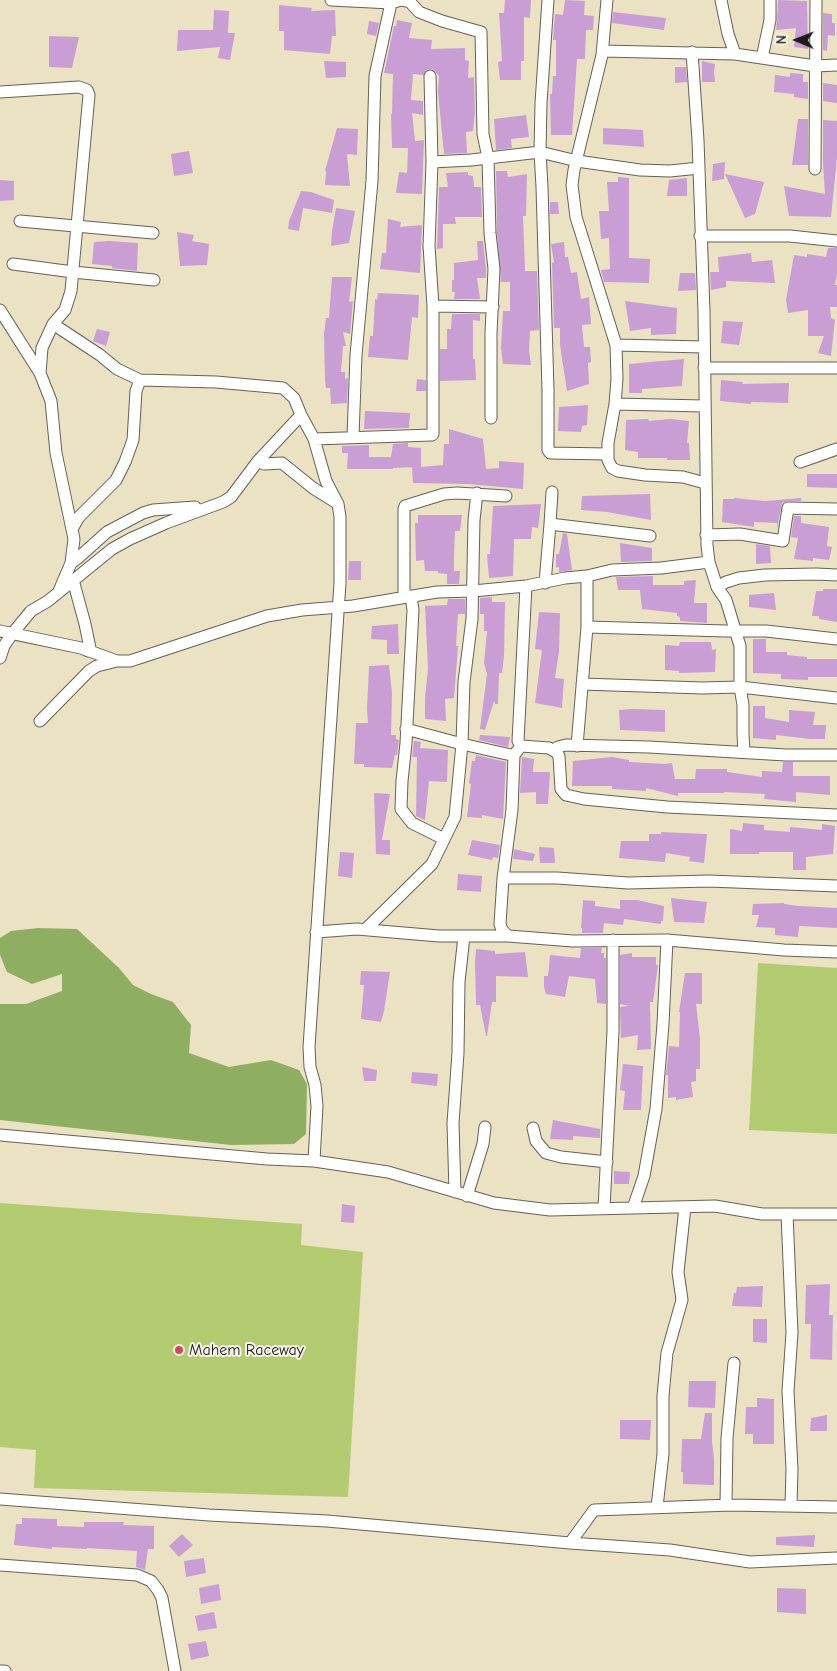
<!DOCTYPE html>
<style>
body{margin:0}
#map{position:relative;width:837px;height:1671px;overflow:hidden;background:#ebe2c3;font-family:"Comic Neue",sans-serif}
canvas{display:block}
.north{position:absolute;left:772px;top:15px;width:50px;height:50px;-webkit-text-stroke:4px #f7f3e8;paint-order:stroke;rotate:271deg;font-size:14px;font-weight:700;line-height:20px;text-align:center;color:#1c1c1c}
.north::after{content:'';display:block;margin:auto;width:18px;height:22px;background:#1c1c1c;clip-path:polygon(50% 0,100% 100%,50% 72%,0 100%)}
</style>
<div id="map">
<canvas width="837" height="1671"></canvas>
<div class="north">N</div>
</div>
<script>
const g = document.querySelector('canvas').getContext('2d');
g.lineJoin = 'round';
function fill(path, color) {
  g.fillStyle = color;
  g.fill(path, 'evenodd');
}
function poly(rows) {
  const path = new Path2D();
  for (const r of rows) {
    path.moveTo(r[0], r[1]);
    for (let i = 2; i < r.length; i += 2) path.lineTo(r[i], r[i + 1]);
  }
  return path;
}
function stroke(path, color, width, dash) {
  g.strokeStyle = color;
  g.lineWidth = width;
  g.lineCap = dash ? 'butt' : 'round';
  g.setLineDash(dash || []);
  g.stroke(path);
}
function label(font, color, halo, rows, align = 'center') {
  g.font = font + ' "Comic Neue",sans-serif';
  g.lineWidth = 4;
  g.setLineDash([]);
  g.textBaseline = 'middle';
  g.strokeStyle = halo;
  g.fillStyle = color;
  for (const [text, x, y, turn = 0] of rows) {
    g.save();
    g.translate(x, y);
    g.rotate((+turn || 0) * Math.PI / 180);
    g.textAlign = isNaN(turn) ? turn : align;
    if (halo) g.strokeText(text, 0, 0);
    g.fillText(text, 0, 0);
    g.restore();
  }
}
fill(poly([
 [758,963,837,968,837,1134,749,1130],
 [0,1203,302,1224,301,1245,363,1252,348,1497,34,1488,36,1450,0,1447]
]), '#b3cb70');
fill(poly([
 [38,928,77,929,119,968,133,985,151,994,173,1002,191,1025,189,1053,229,1067,271,1060,299,1070,307,1084,306,1134,294,1144,231,1145,0,1120,0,1004,26,1004,62,991,62,974,32,984,7,972,0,955,0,938,11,931]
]), '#8eaf62');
fill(poly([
 [505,0,531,0,530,18,524,17,524,61,521,61,521,80,500,80,498,62,502,61,499,13,504,13],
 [565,0,585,1,584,15,594,16,593,30,586,30,585,59,577,59,572,135,551,135,550,94,552,94,553,76,556,76,556,40,553,40,555,14,563,15],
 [778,0,807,1,808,49,794,47,796,28,776,30,777,20],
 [279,5,312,8,311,11,335,10,336,36,332,36,330,54,284,50,284,31,279,31],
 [214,10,229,11,228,33,235,33,230,60,218,58,220,47,177,51,178,30,213,30],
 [613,12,666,18,664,30,612,23],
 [823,13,832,14,832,23,835,23,835,36,828,35,827,51,823,50],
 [397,20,412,23,409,38,432,40,431,49,465,48,465,60,469,61,468,78,474,77,475,112,473,131,466,132,467,153,444,154,438,92,439,76,434,70,430,69,426,70,423,75,413,74,411,100,423,101,423,115,412,113,415,141,424,140,422,194,396,193,399,172,407,173,408,148,392,148,391,114,392,114,393,74,384,73,394,26,396,26],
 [369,21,379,23,376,36,367,34],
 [49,36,79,37,72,68,49,67],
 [324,61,346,62,346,77,326,78],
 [702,61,715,64,714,72,715,82,702,82],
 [675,67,686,67,687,82,675,83],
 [790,73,803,74,803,82,808,82,808,99,794,97,794,94,774,92,775,75,790,77],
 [823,83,837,85,837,103,823,101],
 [526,115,529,137,511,139,512,148,496,150,494,119],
 [798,119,808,119,808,165,792,165],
 [823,120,837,121,837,158,831,217,789,216,784,186,825,194,823,164],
 [337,128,358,129,357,155,347,154,350,186,325,185,326,171,325,171],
 [603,128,643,130,644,147,603,144],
 [189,151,193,173,174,176,171,154],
 [725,162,724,179,712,181,713,164],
 [496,171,507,171,508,177,527,174,526,216,523,216,525,271,537,271,539,330,530,331,529,350,531,365,503,364,501,348,503,311,510,311,510,282,501,282,497,232],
 [468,172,468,175,473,176,474,187,481,187,482,217,455,217,456,224,443,224,443,248,437,249,439,187,448,187,446,173],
 [725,174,764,182,755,214,745,218],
 [618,177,629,178,629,258,650,259,649,283,604,282,601,270,610,269,609,238,601,239,599,211,609,211,607,182,618,182],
 [687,178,687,196,667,196,669,180],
 [0,180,14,181,14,200,0,201],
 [301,191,311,192,334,200,332,213,303,208,299,231,288,229,289,221],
 [550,202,558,202,559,214,550,214],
 [336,208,355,211,349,243,331,246,332,231],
 [388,219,401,222,400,227,422,225,420,273,380,269,382,253,386,253],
 [177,232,194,235,192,241,209,244,207,265,180,266],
 [109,241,138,243,137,271,112,268,112,266,92,264,94,242],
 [477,241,483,241,486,269,486,278,477,278,480,299,454,299,455,292,452,292,452,280,454,280,454,263,478,260],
 [564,242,565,257,568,257,571,273,577,272,581,299,589,297,591,324,582,325,584,347,590,347,591,362,588,363,589,384,567,391,560,345,560,328,554,328,552,263,554,262,551,244],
 [828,248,837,248,837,273,835,285,837,285,837,307,830,307,831,318,835,320,831,356,818,353,824,336,808,336,808,310,788,313,786,300,794,255,807,257,807,254,826,257],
 [751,253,752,262,772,260,775,283,726,281,726,287,711,290,710,272,719,272,718,257],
 [680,273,695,273,696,290,678,291],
 [332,277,352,277,349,302,353,301,350,334,343,332,346,346,343,346,341,372,345,372,345,379,348,378,347,403,331,404,330,388,326,388,325,381,324,334,326,318,329,318],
 [378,293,419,295,418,318,412,317,408,360,368,357,370,336,373,336,375,299,377,300],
 [625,301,677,308,676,334,651,335,651,328,630,331],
 [452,314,480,314,480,321,473,320,473,359,475,359,476,380,440,381,440,349,447,349,447,329,451,329],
 [723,321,743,322,739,345,721,343],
 [97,329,110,332,106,346,93,341],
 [684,359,682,386,642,389,642,393,629,393,629,364],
 [417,379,426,380,426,391,416,391],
 [721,380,743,382,742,384,789,383,788,403,751,402,751,404,720,401],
 [588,405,587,425,582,426,581,432,558,431,559,407],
 [365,411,410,413,409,428,364,429],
 [648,419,649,421,670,419,689,421,687,443,689,443,690,460,667,460,667,458,638,458,638,452,625,450,626,420],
 [449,429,483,439,486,469,499,468,499,461,524,463,523,489,468,484,413,483,412,467,414,467,393,468,393,469,347,469,348,453,342,453,342,446,369,445,369,457,391,457,393,444,408,443,408,447,421,448,421,467,443,465,444,444,449,444],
 [807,474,837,474,837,488,807,487],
 [650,494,651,520,607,512,581,510,582,496],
 [734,498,765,501,801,498,801,501,788,501,782,503,777,529,777,523,754,522,754,527,722,522,723,499,734,499],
 [541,504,538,528,532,527,531,539,514,539,513,576,489,578,487,554,490,554,493,506],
 [418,515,462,515,460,531,455,531,454,556,454,571,460,571,459,584,447,584,447,574,438,573,438,571,425,571,424,560,416,561,415,523,418,523],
 [794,516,801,516,801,523,829,527,827,546,832,547,829,560,813,558,813,561,794,559,798,538,791,537],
 [563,533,567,534,572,570,559,572,559,567,556,568,556,554,559,554],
 [620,543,652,548,652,561,621,562],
 [756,544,770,546,771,563,756,564],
 [349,561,361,561,361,580,348,580],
 [653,576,653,585,684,585,684,581,696,580,694,603,707,603,707,623,680,621,680,617,677,616,677,613,642,609,640,590,618,590,616,577],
 [823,589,837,589,837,622,819,619,819,616,812,616,816,591,823,591],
 [774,593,776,610,749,607,749,595],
 [492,597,492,602,505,602,504,656,502,673,499,673,498,704,495,704,494,701,485,730,480,729,487,674,484,663,487,631,484,631,484,614,480,614,480,598],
 [448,599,465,599,465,614,458,614,456,646,458,646,457,660,454,698,445,699,446,721,425,719,425,699,428,668,425,606,447,605],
 [539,612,560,613,559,652,555,678,564,679,562,708,535,703,542,650,535,649],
 [398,624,399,654,387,654,387,640,371,639,372,626],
 [753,639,766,639,766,652,787,652,787,655,807,657,807,659,837,659,837,677,808,677,808,680,781,679,781,674,753,673],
 [680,642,711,642,712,650,716,649,715,672,679,673,679,671,665,670,665,645,679,646],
 [389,665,392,693,391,735,396,735,396,739,399,740,397,755,395,755,392,768,364,767,364,764,354,764,356,723,368,723,367,709,369,666],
 [753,706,765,706,765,718,789,722,789,710,815,712,813,725,826,725,825,739,810,739,776,735,776,740,753,738],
 [632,709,665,710,665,732,620,730,619,710],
 [480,735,510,737,508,747,479,740],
 [414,741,421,742,420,748,448,750,447,782,429,781,425,820,416,816,417,757,412,757],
 [476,755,506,762,503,819,482,815,482,818,467,817,471,784,469,783,472,761,475,761],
 [522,757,534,759,533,772,550,772,548,804,536,804,536,792,520,793],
 [612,757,629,760,629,762,665,764,672,763,675,779,695,779,696,769,727,769,727,772,762,777,762,771,782,772,783,762,793,762,793,776,830,776,830,795,796,792,796,802,764,799,765,794,724,792,724,793,678,793,678,796,646,788,646,791,612,789,612,786,572,786,573,761],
 [374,793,390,794,382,840,390,840,390,855,376,854],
 [743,823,764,825,764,830,790,832,790,827,822,830,822,824,835,826,833,854,806,857,806,870,793,870,793,852,759,852,759,854,730,854,730,829,742,831],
 [661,832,707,834,704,863,689,861,690,857,666,853,665,862,619,858,621,841,649,841,649,834,661,834],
 [472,840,500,845,498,858,493,857,492,860,468,855],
 [539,847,554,848,555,863,540,863],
 [514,849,535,854,533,861,513,859],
 [340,852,354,853,352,878,338,876],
 [458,874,482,876,481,892,457,890],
 [671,898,707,902,704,923,674,922],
 [583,900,595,901,595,906,620,909,620,900,637,900,664,906,663,921,661,921,661,924,624,919,623,925,604,923,603,933,582,933,582,928,581,928],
 [784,903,784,904,799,906,837,908,837,928,799,926,798,937,775,935,775,928,756,927,759,915,752,915,753,904],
 [581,948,602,948,601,953,604,953,604,958,606,958,606,1004,597,1003,595,979,569,976,565,997,546,994,544,987,544,976,548,976,550,955,580,958],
 [476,949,495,951,495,954,525,952,528,977,496,976,496,1002,492,1002,487,1036,486,1036,480,1005,476,1005,475,962],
 [632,953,632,957,656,957,656,965,658,965,653,1002,650,1002,651,1049,637,1050,638,1035,621,1038,620,1007,629,1006,620,1004,620,955],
 [361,971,390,972,384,1011,381,1022,361,1019,364,985,360,985],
 [685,973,702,973,702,1004,696,1004,700,1038,700,1069,696,1069,696,1081,691,1082,693,1097,676,1100,676,1097,668,1098,668,1075,666,1075,669,1046,679,1047,680,1012,679,1012],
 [623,1064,643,1066,641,1110,623,1110,625,1091,620,1090],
 [362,1067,377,1070,376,1081,364,1081],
 [412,1072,438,1074,437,1086,411,1083],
 [553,1120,600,1129,600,1138,573,1136,573,1140,550,1139],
 [614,1171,630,1172,629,1184,614,1184],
 [342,1204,355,1206,354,1223,341,1222],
 [830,1284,829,1315,833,1315,832,1360,810,1359,811,1324,805,1324,806,1285],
 [763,1286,762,1307,732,1306,734,1293,736,1293,737,1287],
 [753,1319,767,1319,767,1343,753,1342],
 [689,1381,716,1381,715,1408,688,1407],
 [757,1398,774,1399,774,1444,753,1444,753,1434,745,1434,746,1407,757,1407],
 [705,1413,712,1413,712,1442,714,1458,714,1485,683,1484,683,1472,681,1472,682,1439,701,1439],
 [827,1415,827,1431,810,1431,811,1418],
 [620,1420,651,1420,650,1440,620,1439],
 [22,1518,57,1519,57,1526,84,1527,84,1522,124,1522,123,1525,154,1526,154,1549,148,1549,145,1570,136,1567,137,1551,87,1548,87,1549,52,1547,52,1549,14,1545,16,1524,22,1524],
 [182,1534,193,1545,179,1557,169,1546],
 [815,1535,814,1547,776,1545,776,1537],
 [204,1558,206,1573,186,1577,184,1561],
 [219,1584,221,1600,201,1604,199,1588],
 [777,1588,806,1589,806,1614,777,1612],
 [214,1612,217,1628,198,1631,195,1616],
 [206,1641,209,1656,191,1660,188,1644]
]), '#c89ed5');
const street = poly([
 [331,0,391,3],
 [548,0,541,103,540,152,542,187,548,390,548,450,550,453,607,454],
 [607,0,602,55,574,170,572,185,576,217,616,345,617,379,615,404,608,443,608,460,612,468,618,471,645,475,683,477,705,483],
 [721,0,728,34,735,54],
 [603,51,735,54,815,66,837,65],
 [692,52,698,140,704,312,707,545,709,562,717,587,726,600,740,646,740,687,743,705,743,734,744,752],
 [762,58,770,20,770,0],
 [0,92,79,87,87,90,89,95,71,291,65,310,53,324],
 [432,162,471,160,540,152,577,161,640,170,670,171,699,168],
 [815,169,816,0],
 [20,221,153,233],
 [700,236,790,236,837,241],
 [13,264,73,272,154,280],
 [433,306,493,307],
 [0,310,40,373,42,348,53,324,100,355,117,369,140,380,216,382,283,388,294,398,301,415,314,439,326,481,338,504,340,517,340,583,309,1047,310,1067,315,1085,317,1106,314,1161],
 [616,345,704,347],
 [704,368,837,368],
 [40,373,51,401,56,453,74,539,71,563,59,591],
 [615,404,704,406],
 [353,437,356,355,372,181,375,76,391,3,401,0,410,2,419,12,442,21,481,32,483,134,488,158,490,233,494,269,491,333,491,418],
 [314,439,432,435,433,434,433,306,429,246,432,162,430,76],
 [258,461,264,464,282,463,313,488,337,503],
 [800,462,837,449],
 [550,524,552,492],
 [72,529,79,517,116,480,125,462,133,440,136,391,140,380],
 [706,535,740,534,783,541,788,508,837,509],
 [71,563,78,558,107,532,143,513,153,510,195,507],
 [73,580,85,624,90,648,88,651],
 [545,583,550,524,650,536],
 [526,586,518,741,521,746,549,748,556,752,559,756,561,789,566,795,584,799,667,807,837,815],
 [717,587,726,582,739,578,765,575,816,574,837,575],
 [411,596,413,610,406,743,402,781,401,809,412,823,444,839],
 [404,597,404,509,405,506,444,494,457,493,506,496],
 [587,627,587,576],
 [0,631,81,648,117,661],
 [0,658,4,646,12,634,31,611,48,601,112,549,130,539,166,523,223,502,231,497,258,461,301,415],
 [582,684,702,688,740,687,837,698],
 [40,721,89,671,97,666,117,661,130,661,267,616,302,610,353,606,437,592,473,591,526,586,565,578,587,576,612,570,661,568,709,562],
 [406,729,462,744,511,755,513,756,518,750],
 [577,746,587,627,726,631,766,631,837,639],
 [554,750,558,747,566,745,649,747,786,755,837,755],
 [503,878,557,878,628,883,709,881,837,886],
 [366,929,432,864,455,817,462,744,464,682,472,619,474,520,477,493],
 [316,932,357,929,439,936,508,936,573,941,667,940,784,950,837,952],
 [508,936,502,930,500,924,503,878,512,810,514,755],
 [533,1128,536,1141,546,1153,561,1157,607,1162],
 [0,1135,267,1159,314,1161,388,1172,494,1203,550,1210,715,1206,762,1214,837,1214],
 [455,1192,453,1123,458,1053,459,982,464,936],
 [467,1196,483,1144,485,1127],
 [604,1208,613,1031,613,940],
 [633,1208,644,1176,656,1109,663,1024,667,940],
 [787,1214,792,1333,788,1391,792,1469,791,1506],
 [0,1499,209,1515,327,1521,570,1543,670,1550,750,1562,837,1558],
 [726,1505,727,1438,734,1363],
 [657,1507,663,1454,663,1396,667,1353,682,1300,678,1272,685,1207],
 [570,1543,594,1510,731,1505,837,1507],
 [0,1565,137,1575,151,1581,158,1590,162,1598,175,1671],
 [0,1671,5,1671]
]);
stroke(street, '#646156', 13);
stroke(street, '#fff', 11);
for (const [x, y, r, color] of [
 [179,1350,5,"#d1495b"]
]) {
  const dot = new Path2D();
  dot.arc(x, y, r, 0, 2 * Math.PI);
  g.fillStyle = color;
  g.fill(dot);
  stroke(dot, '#f7f3e8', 2);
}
label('16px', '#1c1c1c', '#f7f3e8', [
 ["Mahem Raceway",189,1350]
], 'left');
</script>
